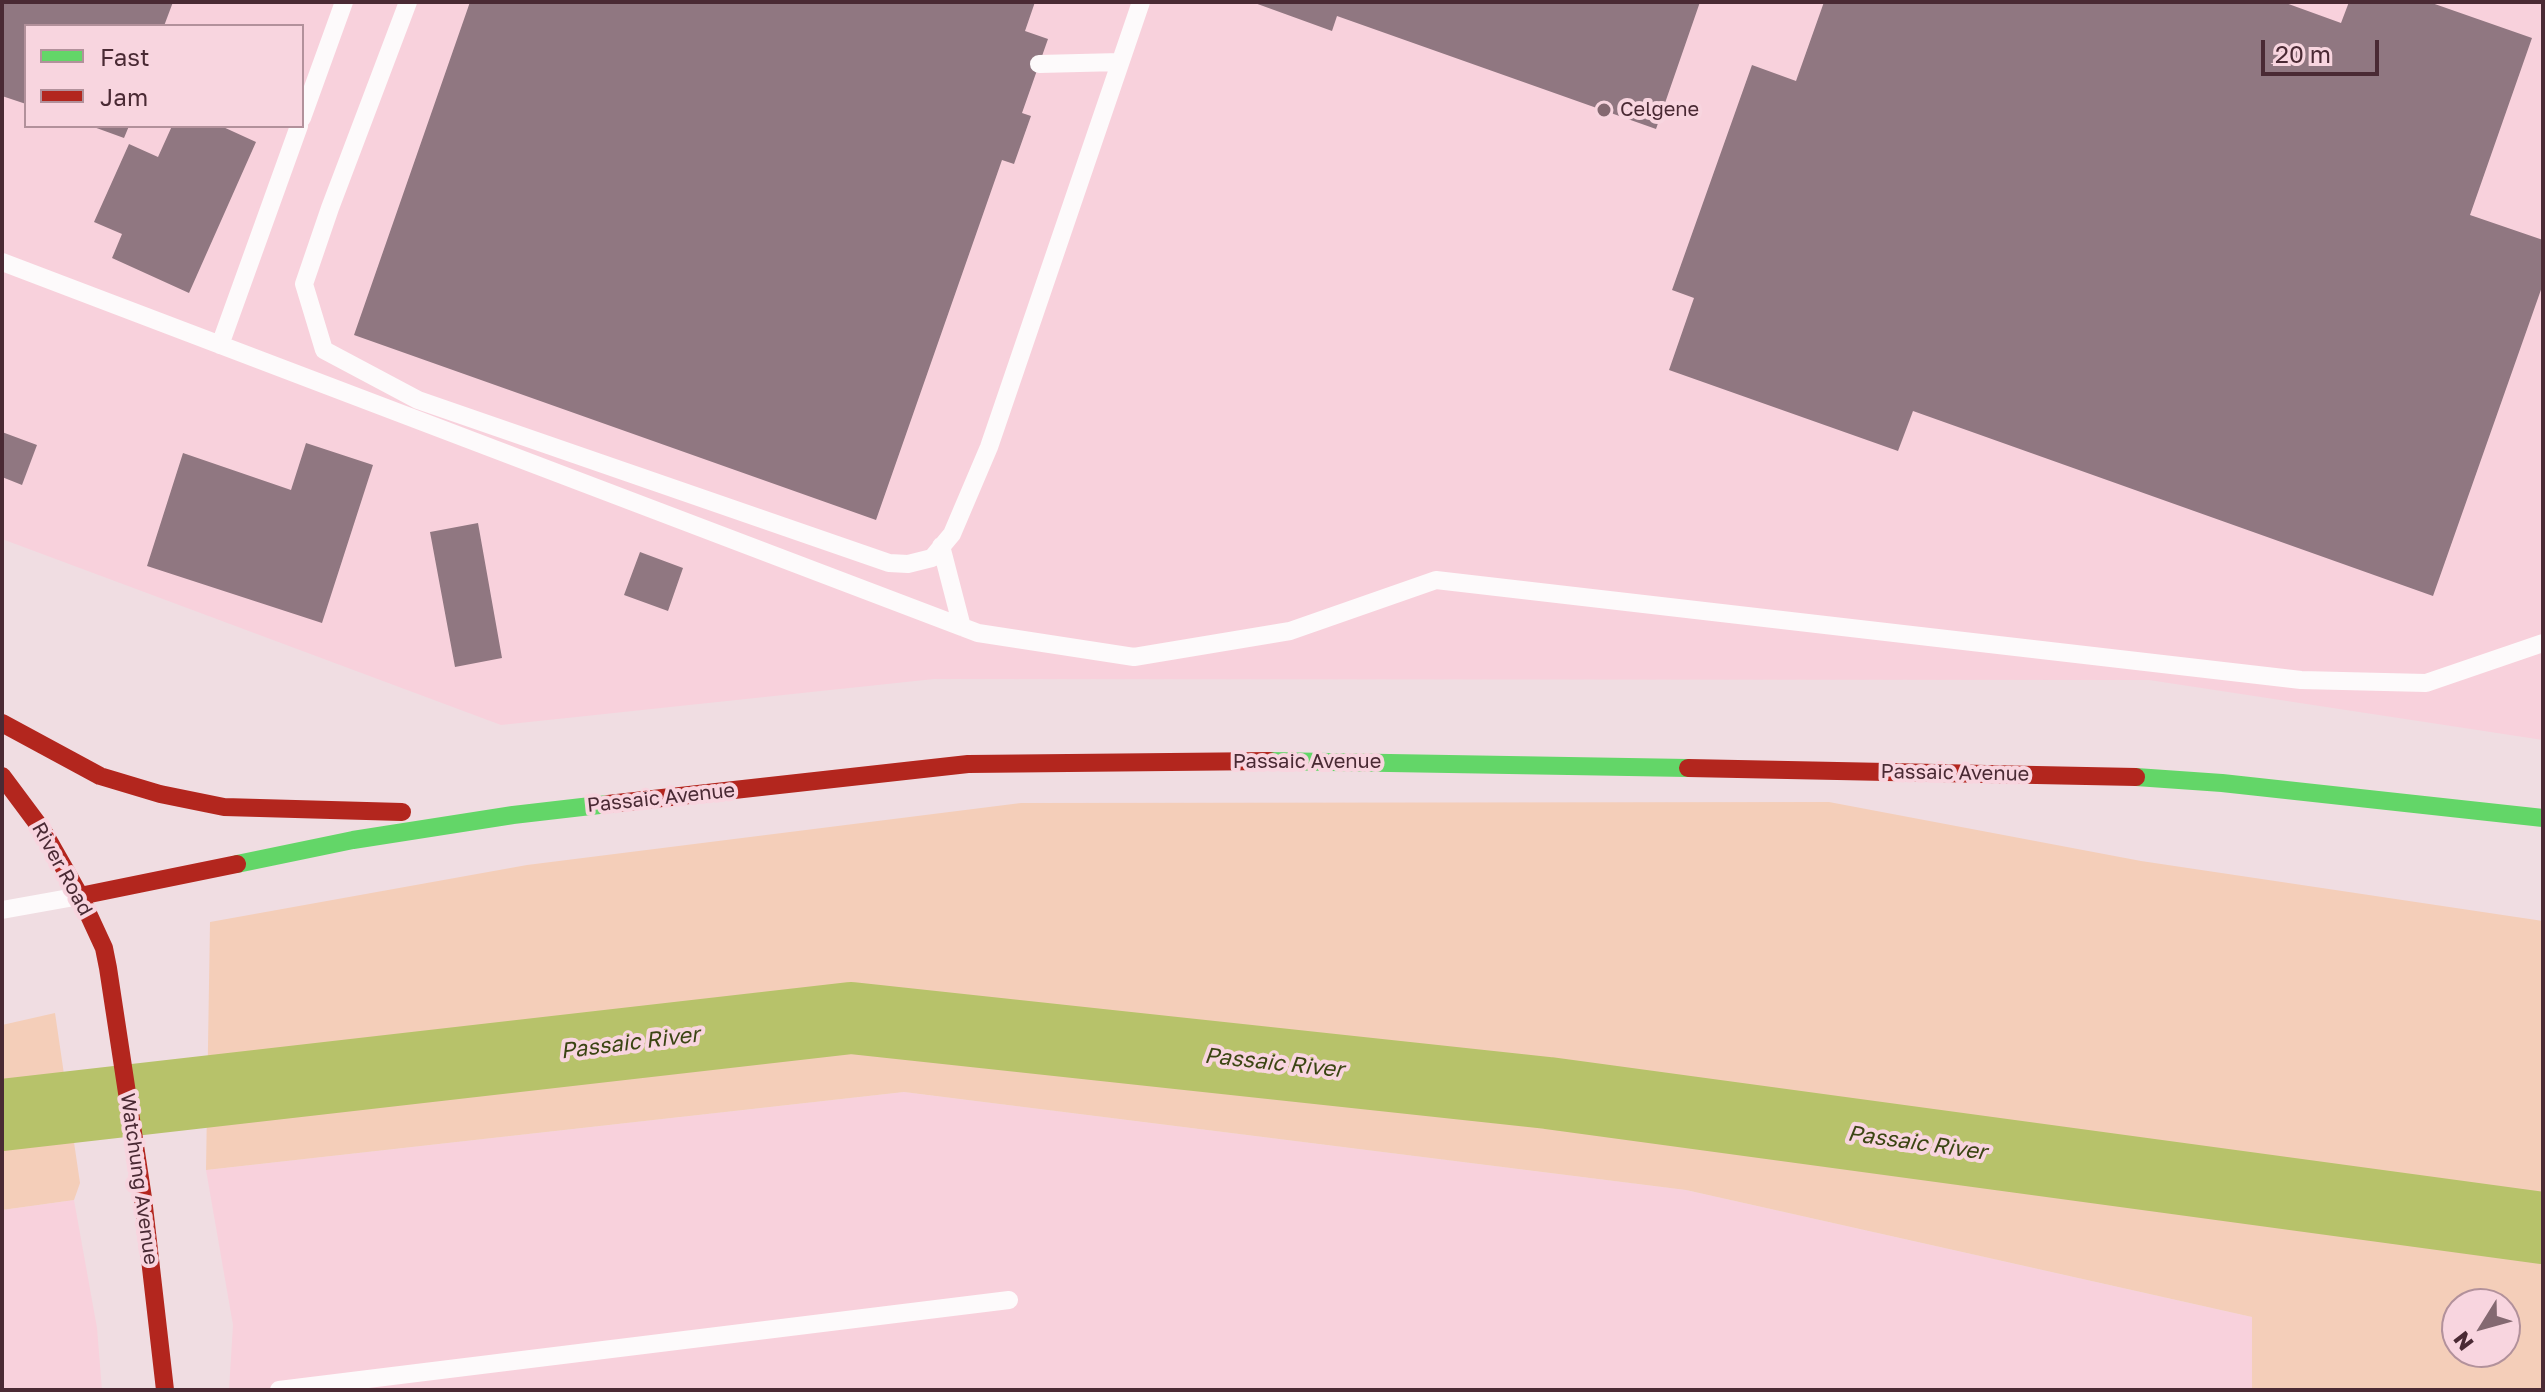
<!DOCTYPE html>
<style>
body{margin:0}
#map{position:relative;width:2545px;height:1392px;overflow:hidden;background:#f0dde2;font-family:"Golos Text",sans-serif}
canvas{display:block}
.frame{position:absolute;inset:0;border:4px solid #4a2a34;pointer-events:none}
.legend{position:absolute;left:24px;top:24px;width:280px;height:104px;box-sizing:border-box;background:#f8d5df;border:2px solid #b2919b;margin:0;padding:10px 14px;list-style:none;font-size:24px;color:#4a2a34}
.legend li{display:flex;align-items:center;gap:16px;height:40px}
.legend b{width:40px;border:2px solid #b2919b}
.north{position:absolute;left:2441px;top:1288px;width:80px;height:80px;box-sizing:border-box;background:#f8d5df;border:2px solid #b2919b;border-radius:50%;rotate:233deg;font-size:22px;font-weight:700;line-height:32px;text-align:center;color:#4a2a34}
.north::after{content:'';display:block;margin:auto;width:28px;height:36px;background:#846971;clip-path:polygon(50% 0,100% 100%,50% 72%,0 100%)}
.scale{position:absolute;left:2261px;top:40px;width:118px;height:36px;box-sizing:border-box;border:4px solid #4a2a34;border-top:0;padding-left:10px;font-size:24px;line-height:28px;white-space:nowrap;color:#4a2a34;-webkit-text-stroke:6px #f8d5df;paint-order:stroke}
</style>
<div id="map">
<canvas width="2545" height="1392"></canvas>
<div class="frame"></div>
<ul class="legend">
<li><b style="height:10px;background:#63d668"></b>Fast</li>
<li><b style="height:10px;background:#b3261e"></b>Jam</li>
</ul>
<div class="north">N</div>
<div class="scale">20 m</div>
</div>
<script>
const g = document.querySelector('canvas').getContext('2d');
g.lineJoin = 'round';
function fill(path, color) {
  g.fillStyle = color;
  g.fill(path, 'evenodd');
}
function poly(rows) {
  const path = new Path2D();
  for (const r of rows) {
    path.moveTo(r[0], r[1]);
    for (let i = 2; i < r.length; i += 2) path.lineTo(r[i], r[i + 1]);
  }
  return path;
}
function stroke(path, color, width, dash) {
  g.strokeStyle = color;
  g.lineWidth = width;
  g.lineCap = dash ? 'butt' : 'round';
  g.setLineDash(dash || []);
  g.stroke(path);
}
function label(font, color, halo, rows, align = 'center') {
  g.font = font + ' "Golos Text",sans-serif';
  g.lineWidth = 8;
  g.setLineDash([]);
  g.textBaseline = 'middle';
  g.strokeStyle = halo;
  g.fillStyle = color;
  for (const [text, x, y, turn = 0] of rows) {
    g.save();
    g.translate(x, y);
    g.rotate((+turn || 0) * Math.PI / 180);
    g.textAlign = isNaN(turn) ? turn : align;
    if (halo) g.strokeText(text, 0, 0);
    g.fillText(text, 0, 0);
    g.restore();
  }
}
fill(poly([
 [2,2,2543,2,2543,740,2149,680,934,679,501,725,2,539],
 [26,26,302,26,302,126,26,126],
 [904,1092,1686,1190,2252,1317,2252,1390,229,1390,233,1325,206,1170],
 [74,1200,97,1328,102,1390,2,1390,2,1210]
]), '#f8d1dc');
fill(poly([
 [1829,802,2141,861,2543,921,2543,1390,2252,1390,2252,1317,1686,1190,904,1092,206,1170,210,922,527,865,1021,803],
 [2457,1304,2505,1304,2505,1352,2457,1352],
 [55,1013,80,1183,74,1200,2,1210,2,1025]
]), '#f4ceb9');
stroke(poly([
 [2,1115,851,1018,1548,1093,2543,1228]
]), '#b7c26a', 72);
fill(poly([
 [2,2,173,2,164,26,26,26,26,104,2,96],
 [470,2,1035,2,1025,31,1048,39,1022,113,1031,116,1014,164,1002,160,876,520,354,335],
 [1252,2,1700,2,1656,129,1337,16,1332,31],
 [1824,2,2283,2,2341,23,2349,2,2429,2,2532,38,2470,215,2543,240,2543,284,2433,596,1913,411,1898,451,1669,370,1694,298,1672,290,1752,65,1796,81],
 [91,126,129,126,124,138],
 [172,126,221,126,256,142,189,293,112,258,122,234,94,222,129,144,158,157],
 [2,432,37,445,22,485,2,477],
 [306,443,373,465,322,623,147,566,183,453,291,490],
 [478,523,502,658,455,667,430,532],
 [640,552,683,568,668,611,624,595]
]), '#907781');
stroke(poly([
 [408,2,330,208,304,284,324,350,418,400,889,563,908,564,932,558,952,534,989,447,1141,2],
 [1039,64,1120,62],
 [302,118,344,2],
 [2,262,978,633,1134,657,1290,631,1436,580,2301,680,2426,683,2543,643],
 [220,345,299,126],
 [941,546,962,627],
 [2,910,80,896],
 [279,1390,1009,1300]
]), '#fdfafb', 18);
stroke(poly([
 [1270,761,1688,768],
 [2136,777,2222,783,2543,818],
 [237,864,353,840,513,815,608,804]
]), '#63d668', 18);
stroke(poly([
 [2,723,100,776,160,794,224,807,402,812],
 [1688,768,2136,777],
 [2,776,43,831,80,896,237,864],
 [608,804,968,764,1270,761],
 [80,896,104,948,108,968,143,1198,165,1390]
]), '#b3261e', 18);
for (const [x, y, r, color] of [
 [1604,110,8,"#846971"]
]) {
  const dot = new Path2D();
  dot.arc(x, y, r, 0, 2 * Math.PI);
  g.fillStyle = color;
  g.fill(dot);
  stroke(dot, '#f8d5df', 3);
}
label('20px', '#4a2a34', '#f8d5df', [
 ["Celgene",1620,110]
], 'left');
label('20px', '#4a2a34', '#f8d5df', [
 ["Passaic Avenue",1307,762],
 ["Passaic Avenue",1955,773,1],
 ["Passaic Avenue",661,798,-6],
 ["River Road",62,869,61],
 ["Watchung Avenue",139,1179,82]
]);
label('italic 22px', '#3b4513', '#f8d5df', [
 ["Passaic River",630,1043,-7],
 ["Passaic River",1274,1063,6],
 ["Passaic River",1917,1143,8]
]);
</script>
